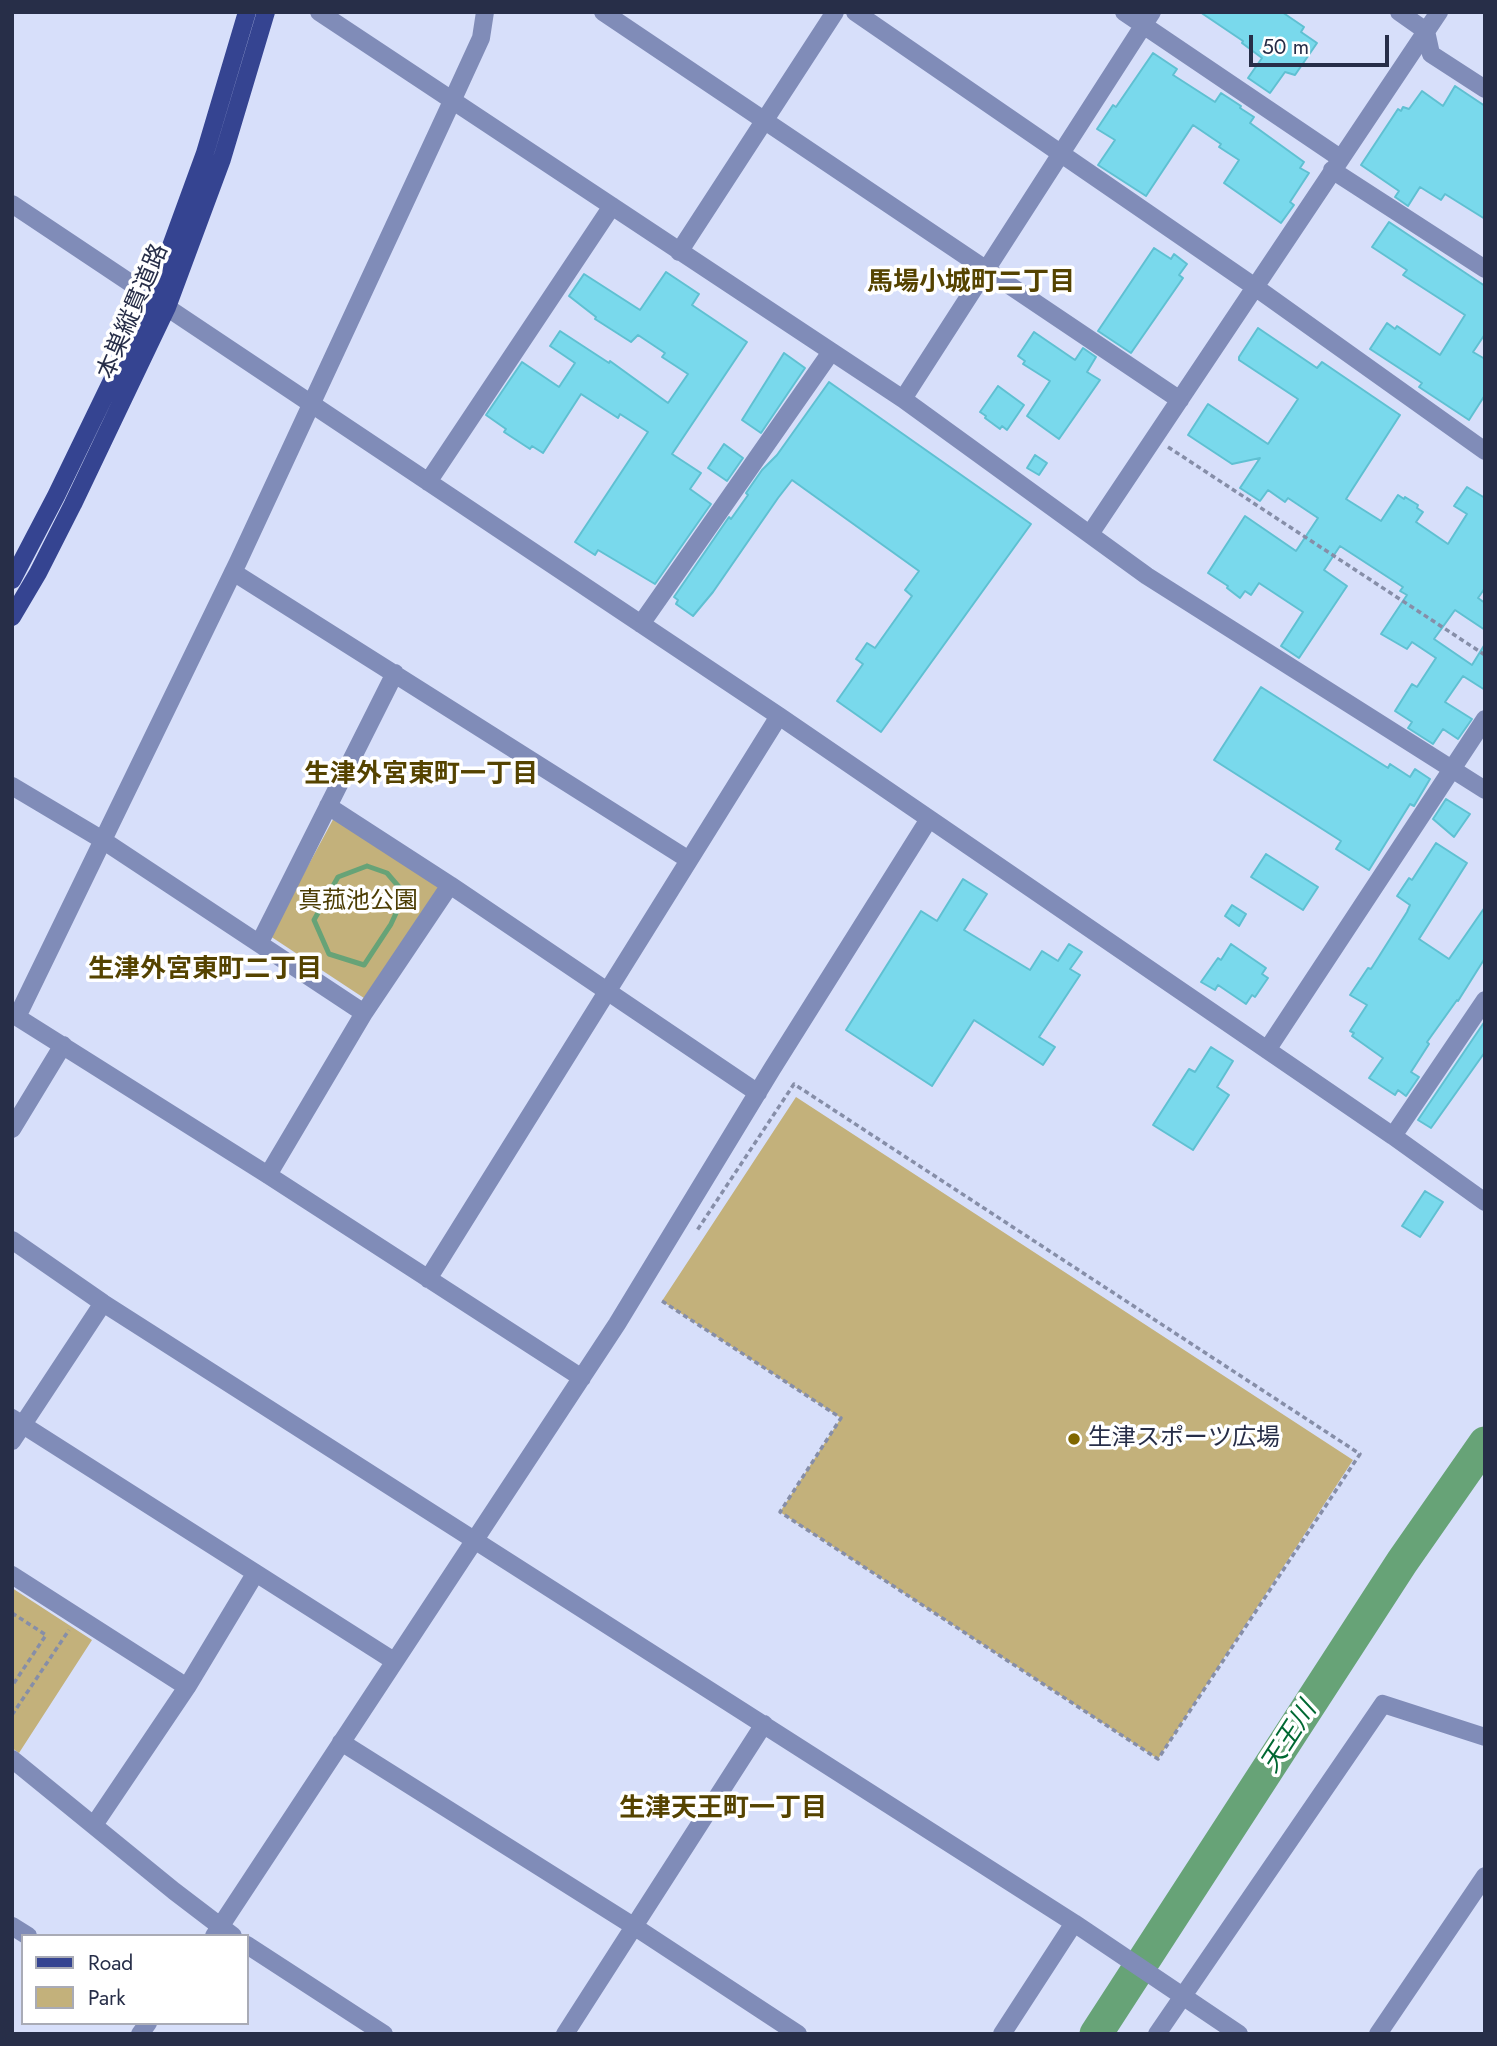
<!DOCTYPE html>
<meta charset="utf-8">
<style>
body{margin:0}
#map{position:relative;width:1497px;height:2046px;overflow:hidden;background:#d7dffa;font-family:Jost,sans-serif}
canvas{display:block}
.frame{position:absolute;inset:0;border:14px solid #272e48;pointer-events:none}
.legend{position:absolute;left:21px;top:1934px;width:228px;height:91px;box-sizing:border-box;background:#fff;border:2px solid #a9abb6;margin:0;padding:9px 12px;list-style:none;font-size:21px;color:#272e48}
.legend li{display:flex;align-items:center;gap:14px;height:35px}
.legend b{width:35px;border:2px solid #a9abb6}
.scale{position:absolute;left:1249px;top:35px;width:140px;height:32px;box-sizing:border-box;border:4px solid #272e48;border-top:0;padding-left:9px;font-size:21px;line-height:24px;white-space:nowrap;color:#272e48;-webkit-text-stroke:5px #fff;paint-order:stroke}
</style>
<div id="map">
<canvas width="1497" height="2046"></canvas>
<div class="frame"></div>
<ul class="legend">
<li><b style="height:9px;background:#354491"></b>Road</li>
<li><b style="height:19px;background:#c3b17b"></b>Park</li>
</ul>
<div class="scale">50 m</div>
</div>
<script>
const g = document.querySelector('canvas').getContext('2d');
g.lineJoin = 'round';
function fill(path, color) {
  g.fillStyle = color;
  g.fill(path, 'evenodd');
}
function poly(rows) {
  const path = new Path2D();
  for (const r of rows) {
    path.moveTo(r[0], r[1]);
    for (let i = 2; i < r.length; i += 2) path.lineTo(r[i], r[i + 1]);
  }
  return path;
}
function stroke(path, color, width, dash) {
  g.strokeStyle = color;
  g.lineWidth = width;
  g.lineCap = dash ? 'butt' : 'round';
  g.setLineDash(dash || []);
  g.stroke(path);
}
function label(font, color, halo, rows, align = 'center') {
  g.font = font + ' Jost,"Noto Sans JP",sans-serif';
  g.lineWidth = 7;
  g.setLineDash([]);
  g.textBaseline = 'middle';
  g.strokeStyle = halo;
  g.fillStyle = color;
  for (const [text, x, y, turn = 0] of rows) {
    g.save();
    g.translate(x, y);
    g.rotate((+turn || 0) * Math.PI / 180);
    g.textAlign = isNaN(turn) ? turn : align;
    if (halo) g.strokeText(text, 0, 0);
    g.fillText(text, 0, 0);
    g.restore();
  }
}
fill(poly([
 [336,814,442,884,370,1002,270,936],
 [796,1097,1353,1460,1158,1759,780,1512,841,1418,662,1301],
 [12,1588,92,1640,19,1753,12,1748]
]), '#c3b17b');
stroke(poly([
 [367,866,387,873,405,894,391,924,364,965,329,954,314,920,338,877,367,866]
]), '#67a377', 5);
stroke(poly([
 [1096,2034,1402,1562,1485,1443]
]), '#67a377', 33);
const building = poly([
 [1200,12,1282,12,1304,27,1301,32,1317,43,1295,75,1285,72,1270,93,1248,78,1262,58,1242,43,1243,41,1200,12],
 [1153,53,1177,69,1173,75,1215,102,1221,93,1241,106,1240,108,1254,117,1250,123,1304,162,1300,168,1309,173,1290,202,1294,205,1281,223,1224,183,1239,160,1219,147,1221,144,1193,125,1146,196,1098,165,1115,140,1097,129,1113,105,1116,107,1153,53],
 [1455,86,1485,106,1485,219,1445,194,1441,200,1420,187,1408,206,1395,197,1399,191,1361,165,1398,109,1401,111,1403,107,1409,109,1422,91,1443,106,1455,86],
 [1389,222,1485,286,1485,334,1473,352,1485,359,1485,395,1469,420,1419,387,1422,383,1370,349,1387,323,1395,329,1397,326,1440,355,1465,315,1403,275,1407,270,1372,247,1389,222],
 [1154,248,1171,259,1174,254,1187,264,1179,275,1183,278,1131,353,1098,331,1154,248],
 [666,272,699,294,692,305,747,342,672,454,701,473,690,489,711,504,655,584,598,550,595,555,575,542,648,432,620,414,618,418,581,394,543,453,532,446,530,449,504,432,506,429,486,415,522,362,559,387,575,363,550,346,560,331,609,363,610,361,668,403,688,374,662,357,665,353,638,335,631,342,595,319,596,317,569,296,584,274,640,310,666,272],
 [1258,328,1317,368,1322,362,1400,415,1346,499,1381,521,1398,495,1404,499,1405,497,1418,505,1417,508,1423,512,1416,522,1448,544,1467,514,1454,506,1467,487,1485,498,1485,588,1478,598,1485,603,1485,630,1455,610,1434,639,1472,665,1485,644,1485,690,1463,676,1445,702,1472,719,1458,739,1443,729,1433,744,1408,728,1412,722,1395,711,1412,684,1417,687,1436,658,1412,642,1407,649,1381,634,1407,595,1400,591,1403,587,1340,546,1324,570,1347,586,1299,658,1281,646,1303,612,1259,583,1251,595,1245,591,1240,598,1227,588,1228,586,1208,573,1245,516,1296,551,1318,518,1288,498,1285,502,1268,490,1260,501,1240,488,1260,458,1232,464,1188,435,1208,404,1268,444,1298,399,1239,360,1239,357,1258,328],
 [1034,332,1075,360,1083,348,1096,357,1087,372,1100,380,1059,439,1027,416,1050,381,1023,364,1025,361,1018,356,1034,332],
 [784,353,805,368,761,433,742,420,784,353],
 [829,382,1031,524,881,732,837,701,863,664,856,659,867,643,875,648,912,596,905,590,919,571,792,480,778,498,713,592,693,616,676,604,678,600,674,597,729,517,731,519,748,495,746,493,762,470,777,455,829,382],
 [998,386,1024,405,1007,430,1002,426,1000,429,985,418,986,416,980,412,998,386],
 [724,444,743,458,727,481,708,468,724,444],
 [1035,455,1047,463,1039,475,1027,468,1035,455],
 [1261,687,1388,768,1390,764,1410,777,1415,769,1430,779,1414,806,1410,804,1369,870,1336,849,1341,841,1214,760,1261,687],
 [1446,799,1470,814,1454,837,1433,819,1446,799],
 [1436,843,1467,863,1419,939,1449,959,1485,907,1485,958,1458,1001,1457,1000,1427,1042,1429,1044,1411,1072,1419,1077,1406,1096,1398,1090,1395,1095,1369,1078,1383,1058,1352,1036,1354,1033,1350,1031,1367,1005,1350,995,1368,968,1371,969,1407,912,1410,905,1397,896,1409,878,1412,880,1436,843],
 [1266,854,1318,887,1303,910,1251,877,1266,854],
 [963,879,987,894,964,930,1030,970,1042,951,1058,961,1069,944,1082,952,1070,969,1080,975,1039,1037,1055,1047,1043,1065,974,1020,932,1086,846,1030,921,911,937,921,963,879],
 [1232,905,1246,914,1239,926,1225,916,1232,905],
 [1231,944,1266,968,1262,974,1268,978,1255,997,1252,995,1246,1004,1218,985,1215,990,1201,982,1218,958,1221,960,1231,944],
 [1485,1021,1485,1052,1431,1128,1418,1120,1485,1021],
 [1211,1047,1233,1061,1217,1087,1229,1095,1193,1150,1153,1125,1189,1069,1195,1072,1211,1047],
 [1425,1191,1443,1202,1420,1237,1402,1226,1425,1191]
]);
fill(building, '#79d9ec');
stroke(building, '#5fc0d2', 2);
stroke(poly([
 [1168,447,1485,655],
 [662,1301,841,1418,780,1512,1158,1759,1360,1454,794,1084,696,1232],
 [12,1613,46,1635,12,1686],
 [12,1715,69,1630]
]), '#868ea8', 3.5, [5, 3.5]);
stroke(poly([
 [319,12,903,399,1147,576,1485,790],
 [485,12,481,38,453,99,238,562,17,1017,268,1175,582,1378],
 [603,12,1180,400],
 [855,12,1255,287,1485,451],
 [1124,12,1340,158],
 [1399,12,1426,31,1431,54,1485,89],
 [1332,170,1485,269],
 [12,204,779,716,1393,1136,1485,1202],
 [679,252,835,12],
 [903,399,1152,12],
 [428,482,612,206],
 [1090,534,1439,12],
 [233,572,689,860],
 [641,624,831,352],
 [12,786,101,839,364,1013],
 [328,806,450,885],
 [260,942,395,673],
 [1267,1050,1485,719],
 [12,1129,63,1045],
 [1393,1136,1485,1000],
 [268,1175,364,1013,450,885,758,1093],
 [12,1240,103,1303,1074,1923,1239,2034],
 [428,1279,779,716],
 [12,1418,394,1661],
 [12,1441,103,1303],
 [12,1575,187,1687],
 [341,1742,635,1927,798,2034],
 [12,1759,174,1891,233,1936],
 [94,1825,187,1687,255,1574],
 [12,1926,28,1936],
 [214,1936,617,1324,772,1069,929,819],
 [247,1945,384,2034],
 [140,2034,148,2023],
 [565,2034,764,1724],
 [1002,2034,1074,1923],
 [1157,2034,1383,1704,1485,1737],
 [1378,2034,1485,1876]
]), '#808cb8', 18);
stroke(poly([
 [12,580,56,496,152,298,205,153,247,12],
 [12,617,38,573,73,504,167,307,222,159,266,12]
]), '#354491', 18);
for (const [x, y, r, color] of [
 [1074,1439,7,"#806700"]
]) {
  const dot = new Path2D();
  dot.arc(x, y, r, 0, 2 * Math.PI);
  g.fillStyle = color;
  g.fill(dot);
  stroke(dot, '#fff', 2.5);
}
label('24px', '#272e48', '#fff', [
 ["本巣縦貫道路",134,312,-67]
]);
label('24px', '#4c3d04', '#fff', [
 ["真菰池公園",358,902]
]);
label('24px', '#272e48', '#fff', [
 ["生津スポーツ広場",1088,1439]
], 'left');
label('bold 26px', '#554300', '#fff', [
 ["馬場小城町二丁目",971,284],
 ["生津外宮東町一丁目",421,776],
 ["生津外宮東町二丁目",205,971],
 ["生津天王町一丁目",723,1810]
]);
label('italic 26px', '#006832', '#fff', [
 ["天王川",1290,1738,-57]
]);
</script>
